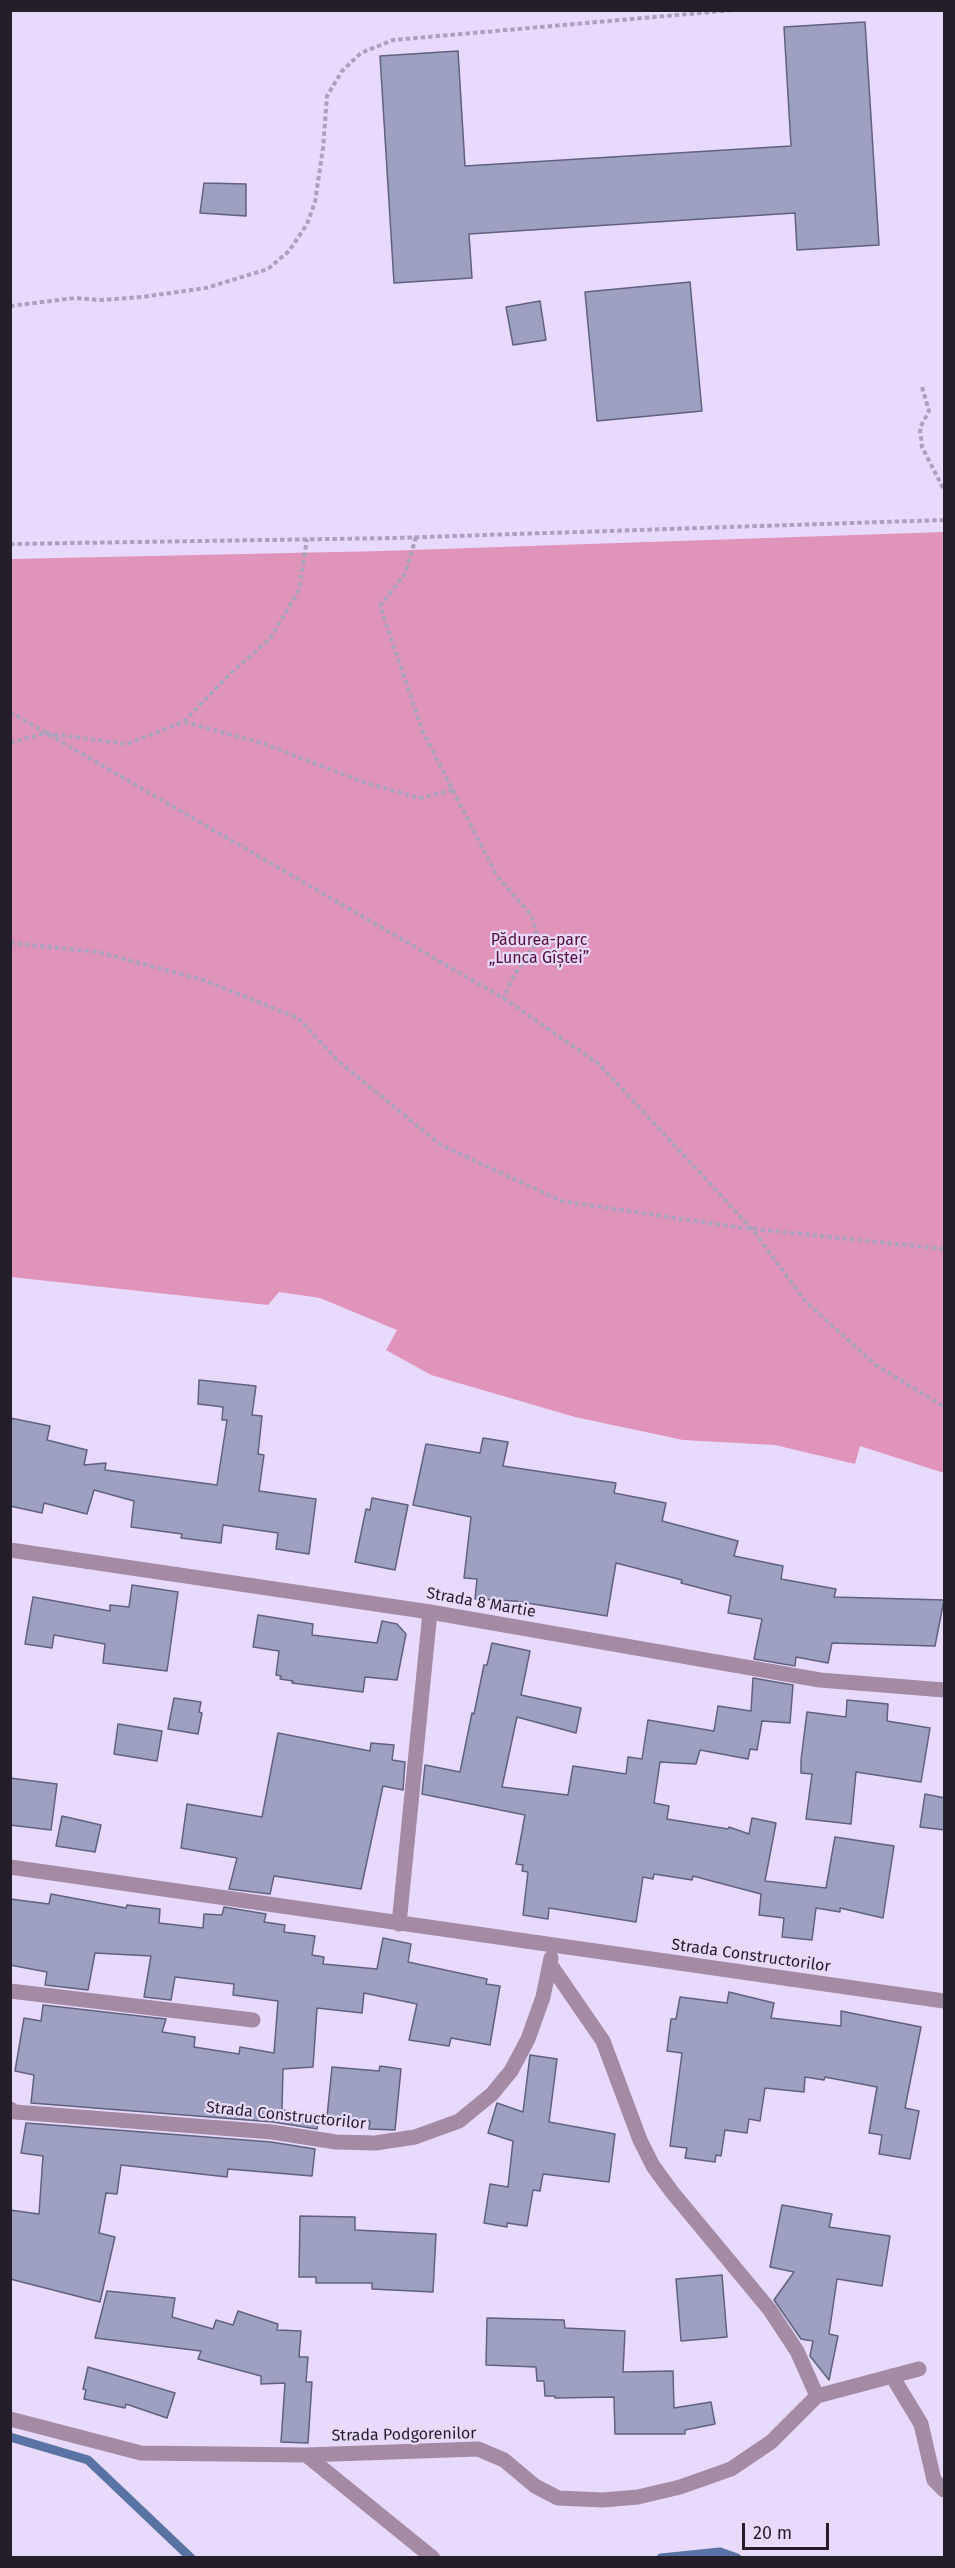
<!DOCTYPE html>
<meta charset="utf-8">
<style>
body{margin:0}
#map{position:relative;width:955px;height:2568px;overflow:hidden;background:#e8dafc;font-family:"Fira Sans",sans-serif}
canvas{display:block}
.frame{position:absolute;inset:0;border:12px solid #231e2a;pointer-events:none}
.scale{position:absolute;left:742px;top:2523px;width:87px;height:27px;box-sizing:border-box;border:3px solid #231e2a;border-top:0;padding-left:8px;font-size:18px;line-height:21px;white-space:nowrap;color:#231e2a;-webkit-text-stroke:4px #e8dafc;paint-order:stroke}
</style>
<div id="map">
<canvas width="955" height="2568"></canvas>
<div class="frame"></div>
<div class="scale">20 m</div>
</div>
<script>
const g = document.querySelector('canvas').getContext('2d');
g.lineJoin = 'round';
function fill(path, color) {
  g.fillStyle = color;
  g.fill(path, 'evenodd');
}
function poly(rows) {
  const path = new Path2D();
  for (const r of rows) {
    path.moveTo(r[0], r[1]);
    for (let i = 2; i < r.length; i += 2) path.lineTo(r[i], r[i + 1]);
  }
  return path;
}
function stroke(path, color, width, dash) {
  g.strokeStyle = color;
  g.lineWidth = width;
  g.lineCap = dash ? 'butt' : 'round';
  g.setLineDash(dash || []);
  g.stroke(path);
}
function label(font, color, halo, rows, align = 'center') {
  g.font = font + ' "Fira Sans",sans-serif';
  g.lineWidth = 4.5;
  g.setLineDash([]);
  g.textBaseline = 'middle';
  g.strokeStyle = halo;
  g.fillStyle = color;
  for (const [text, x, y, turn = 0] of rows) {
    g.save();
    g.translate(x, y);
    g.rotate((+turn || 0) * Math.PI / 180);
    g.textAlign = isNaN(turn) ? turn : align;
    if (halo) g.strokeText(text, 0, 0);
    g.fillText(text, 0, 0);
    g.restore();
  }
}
fill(poly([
 [944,532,944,1473,860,1446,855,1464,775,1445,683,1440,575,1417,431,1375,386,1350,397,1330,320,1298,279,1292,268,1305,11,1277,11,559,382,551]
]), '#e194b9');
stroke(poly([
 [10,2437,88,2460,191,2558],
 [661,2558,720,2552,737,2558]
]), '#5973a4', 9);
const building = poly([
 [865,22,879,245,797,250,795,213,469,234,472,278,394,283,380,56,458,51,465,166,791,146,784,27,865,22],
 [204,183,246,184,246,216,200,213,204,183],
 [690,282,702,411,597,421,585,292,690,282],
 [540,301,546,340,513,345,506,307,540,301],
 [199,1380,256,1386,252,1415,262,1416,258,1454,264,1455,259,1491,316,1499,309,1554,276,1549,278,1533,223,1525,221,1543,181,1538,182,1534,131,1527,134,1501,94,1490,87,1514,44,1503,42,1513,10,1506,10,1418,50,1426,47,1440,87,1450,84,1465,106,1463,105,1470,217,1485,227,1420,222,1420,223,1407,198,1404,199,1380],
 [483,1438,508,1442,503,1466,616,1483,614,1493,666,1503,662,1521,738,1541,734,1556,783,1566,781,1579,836,1589,834,1597,944,1600,935,1646,832,1643,828,1663,796,1657,795,1666,754,1659,762,1619,728,1613,731,1596,681,1583,682,1580,616,1563,607,1616,515,1601,475,1599,477,1579,464,1578,471,1517,413,1505,426,1444,480,1453,483,1438],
 [372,1498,408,1505,395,1570,355,1562,366,1509,370,1510,372,1498],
 [132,1585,178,1592,167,1671,103,1663,105,1644,54,1635,52,1648,25,1644,33,1597,110,1611,110,1605,129,1607,132,1585],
 [258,1615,313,1624,312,1635,377,1643,382,1621,397,1624,406,1634,397,1680,365,1677,363,1692,292,1683,293,1681,280,1679,281,1676,276,1675,279,1651,253,1647,258,1615],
 [492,1643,530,1651,521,1695,581,1708,576,1733,517,1717,502,1787,568,1795,573,1766,626,1774,628,1757,642,1759,648,1720,714,1731,718,1706,751,1711,753,1678,793,1685,790,1723,762,1721,757,1750,750,1749,748,1759,700,1750,696,1764,660,1762,654,1803,669,1806,667,1819,728,1829,729,1827,749,1834,752,1818,776,1823,765,1881,826,1888,835,1837,894,1846,883,1918,840,1908,840,1912,816,1908,812,1940,782,1937,784,1918,759,1915,761,1894,693,1876,692,1880,654,1874,653,1879,643,1877,636,1922,549,1908,548,1919,523,1915,528,1872,522,1871,523,1865,516,1864,525,1815,422,1794,425,1765,460,1772,472,1713,474,1714,484,1665,487,1665,492,1643],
 [174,1698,201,1702,199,1712,202,1713,198,1734,168,1729,174,1698],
 [847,1700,888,1704,887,1721,930,1728,921,1782,856,1772,851,1824,806,1819,812,1774,801,1773,801,1760,807,1712,846,1717,847,1700],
 [118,1724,162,1731,157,1761,114,1754,118,1724],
 [278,1733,370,1751,371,1743,394,1745,392,1760,405,1762,403,1790,383,1786,361,1889,274,1876,270,1894,229,1889,237,1858,181,1848,187,1804,262,1817,278,1733],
 [10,1778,57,1784,51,1830,10,1825,10,1778],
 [925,1794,945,1798,945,1830,920,1827,925,1794],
 [62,1816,101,1825,95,1852,56,1846,62,1816],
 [51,1894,126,1908,127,1905,160,1909,159,1923,203,1928,204,1914,222,1915,224,1907,266,1914,264,1922,285,1925,284,1932,315,1936,312,1955,324,1957,323,1964,377,1969,383,1938,411,1944,408,1962,487,1979,486,1984,500,1986,490,2045,451,2038,449,2046,409,2040,417,2004,364,1993,362,2013,317,2008,313,2067,283,2069,282,2110,319,2115,317,2129,273,2122,31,2103,34,2075,15,2071,24,2018,41,2021,43,2005,166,2019,162,2032,195,2037,194,2047,239,2054,240,2047,274,2053,278,2001,233,1995,234,1984,175,1977,171,2000,144,1997,151,1956,95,1953,88,1990,45,1985,47,1972,10,1965,10,1899,49,1904,51,1894],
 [729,1992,774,2003,771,2018,841,2026,841,2011,921,2027,905,2108,919,2111,910,2159,879,2154,882,2135,869,2133,877,2087,825,2077,824,2080,805,2077,804,2092,765,2088,760,2121,749,2119,747,2133,725,2130,721,2156,716,2155,715,2162,685,2158,687,2148,670,2146,682,2053,667,2051,671,2019,676,2019,680,1997,727,2003,729,1992],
 [530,2055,557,2059,549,2122,615,2134,609,2182,543,2174,540,2191,533,2190,527,2226,507,2223,507,2227,484,2223,490,2184,508,2187,513,2141,488,2133,497,2103,523,2112,530,2055],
 [380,2066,401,2069,395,2130,369,2129,370,2121,327,2117,332,2067,379,2071,380,2066],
 [26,2123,271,2142,315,2149,312,2176,228,2169,227,2177,121,2165,117,2194,106,2193,99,2233,115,2237,100,2302,10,2279,10,2210,39,2214,43,2156,21,2153,26,2123],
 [782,2205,832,2214,829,2227,890,2236,882,2286,837,2279,829,2334,838,2336,829,2380,810,2356,813,2341,801,2339,774,2300,794,2272,770,2267,782,2205],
 [300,2216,355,2217,355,2230,436,2234,433,2292,372,2289,372,2283,316,2283,316,2277,299,2277,300,2216],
 [722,2275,727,2337,681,2341,676,2279,722,2275],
 [107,2291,175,2298,172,2317,213,2329,216,2320,233,2325,238,2311,278,2324,277,2330,301,2331,299,2357,308,2357,306,2382,312,2382,308,2443,281,2442,285,2383,261,2384,261,2376,198,2359,201,2351,95,2338,107,2291],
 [487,2318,564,2320,565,2328,625,2331,623,2372,673,2371,674,2408,711,2402,715,2424,685,2430,685,2434,615,2434,614,2397,555,2398,555,2396,545,2396,544,2381,537,2381,536,2367,486,2365,487,2318],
 [88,2367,175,2393,167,2418,126,2404,125,2408,84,2399,86,2390,83,2389,88,2367]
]);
fill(building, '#9ea0c1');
stroke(building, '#60617f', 1.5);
stroke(poly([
 [10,306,75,298,100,300,142,297,206,288,268,269,289,251,307,224,315,202,323,148,327,96,342,71,361,53,393,40,734,10],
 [922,387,929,411,920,428,922,447,944,490],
 [416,537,405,574,380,606,423,732,497,876,532,916,538,940,515,974,503,998],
 [10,544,393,538,944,520],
 [10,712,503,998,599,1064,752,1229,806,1302,876,1365,944,1407],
 [184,722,265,744,366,783,419,798,453,790],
 [10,743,45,733,127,744,183,722,233,671,270,639,299,590,307,539],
 [10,943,98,952,203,980,298,1018,338,1061,441,1145,561,1201,736,1227,944,1249]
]), '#aca1bc', 4, [4.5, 3]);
stroke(poly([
 [892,2376,921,2424,934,2480,944,2490]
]), '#a48aa3', 15);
stroke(poly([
 [10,1550,430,1612,820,1680,944,1690],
 [10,1867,944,2001],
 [399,1924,430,1612],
 [10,1991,253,2020],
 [10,2109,15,2112,272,2132,336,2142,375,2143,415,2137,459,2121,492,2094,511,2071,528,2039,543,1997,551,1958],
 [817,2396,919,2369],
 [10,2419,141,2453,306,2455,478,2449,504,2460,535,2486,558,2498,603,2500,638,2497,680,2487,731,2469,771,2442,817,2396,797,2351,770,2310,672,2192,653,2166,640,2140,603,2041,550,1964],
 [306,2455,433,2558]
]), '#a48aa3', 15);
label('16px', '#540e37', '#e8dafc', [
 ["Pădurea-parc",539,941],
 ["„Lunca Gîștei”",539,959]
]);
label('16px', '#231e2a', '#e8dafc', [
 ["Strada 8 Martie",481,1603,10],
 ["Strada Constructorilor",751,1956,8],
 ["Strada Constructorilor",286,2116,6],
 ["Strada Podgorenilor",404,2435,-1]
]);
</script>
